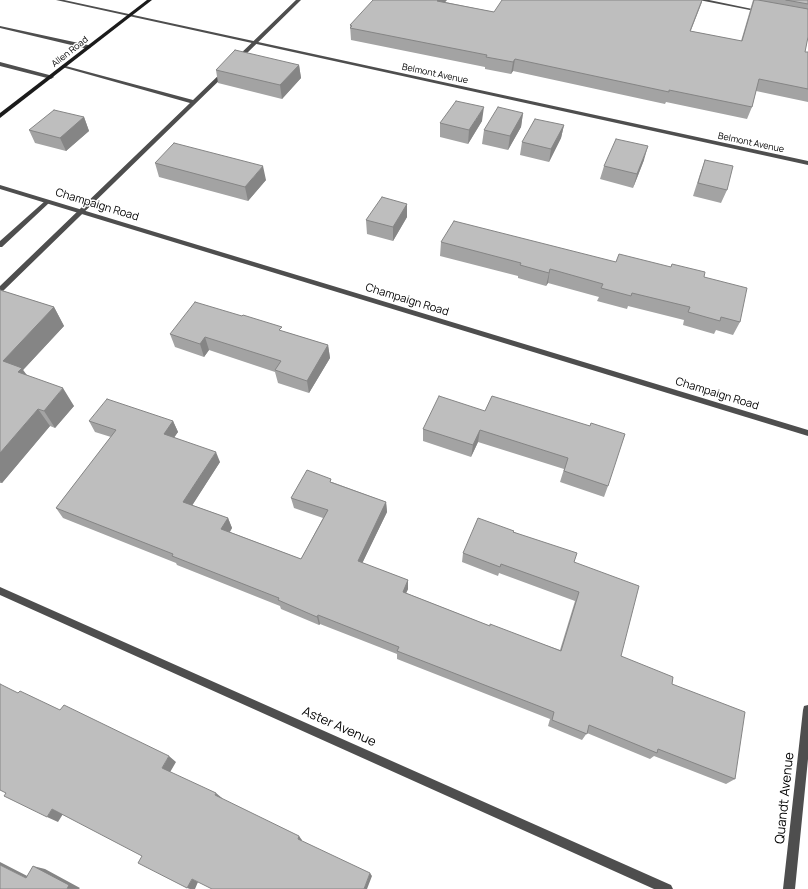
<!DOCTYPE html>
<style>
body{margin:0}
canvas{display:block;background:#fff}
</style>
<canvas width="808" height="889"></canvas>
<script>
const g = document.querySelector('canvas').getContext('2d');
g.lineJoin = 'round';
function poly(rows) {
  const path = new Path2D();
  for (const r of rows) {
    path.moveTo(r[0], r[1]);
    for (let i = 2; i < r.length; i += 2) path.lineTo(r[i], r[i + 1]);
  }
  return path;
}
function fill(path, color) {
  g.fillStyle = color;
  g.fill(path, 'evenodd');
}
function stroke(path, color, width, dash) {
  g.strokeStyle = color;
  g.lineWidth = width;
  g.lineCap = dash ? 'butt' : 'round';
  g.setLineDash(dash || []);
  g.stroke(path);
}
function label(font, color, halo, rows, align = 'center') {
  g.font = font + ' Manrope,sans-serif';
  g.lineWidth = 3;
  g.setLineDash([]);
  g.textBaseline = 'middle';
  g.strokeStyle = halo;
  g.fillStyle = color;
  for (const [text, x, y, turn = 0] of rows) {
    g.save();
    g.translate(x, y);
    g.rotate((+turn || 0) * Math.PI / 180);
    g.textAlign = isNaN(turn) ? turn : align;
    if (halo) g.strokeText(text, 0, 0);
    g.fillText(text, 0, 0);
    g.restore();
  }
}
fill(poly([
 [296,0,301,0,240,60,236,60,236,58,296,0],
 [0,26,88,45,91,47,88,49,0,28,0,26],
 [0,62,53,76,54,77,51,79,0,66,0,62],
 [62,65,193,100,223,71,228,72,2,292,0,292,0,286,190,103,62,67,62,65],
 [47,200,50,202,49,203,2,247,0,247,0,241,45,201,47,200]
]), '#4e4e4e');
fill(poly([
 [56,0,64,0,808,161,808,165,56,0],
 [699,0,709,0,762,11,760,12,699,0],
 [0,587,671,885,673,889,654,889,0,595,0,587],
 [808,705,808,759,795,889,783,889,803,710,804,706,808,705]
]), '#4e4e4e');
fill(poly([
 [0,185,808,430,808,436,0,189,0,185]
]), '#4e4e4e');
fill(poly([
 [147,0,152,0,0,118,0,113,147,0]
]), '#1b1b1b');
fill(poly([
 [753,0,808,0,808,37,805,52,808,52,808,102,756,91,752,107,747,119,666,102,665,104,513,71,511,74,485,69,485,67,351,40,350,25,445,2,494,12,690,31,741,41],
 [299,65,301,78,282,99,218,83,216,70],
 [523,113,521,127,508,150,482,144,484,130],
 [84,117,89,131,66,151,35,143,29,130],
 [482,121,468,144,440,137,440,123],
 [564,125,561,138,549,162,520,155,522,142],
 [644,160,633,188,600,179,604,166],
 [705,160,727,190,721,203,693,196,700,174],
 [155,163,266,180,248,201,159,177],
 [407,204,407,217,393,241,367,234,366,220],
 [441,242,616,262,704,277,740,322,733,335,716,330,714,334,683,325,684,320,628,306,627,309,597,301,599,297,548,283,546,286,518,278,518,276,440,256],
 [0,290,54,307,64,326,23,370,27,375,74,406,55,428,50,426,2,483,0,483],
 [282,331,328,345,330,358,309,393,278,383,275,372,209,350,204,357,175,347,170,334],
 [492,396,608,486,604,497,560,482,564,469,478,442,471,457,423,441,423,429,485,411],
 [89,421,173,421,178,432,174,437,220,462,192,505,228,518,232,528,230,532,301,559,323,518,294,508,291,498,332,482,386,502,387,512,362,563,408,580,408,589,406,593,490,626,560,650,575,601,499,573,498,576,462,562,463,553,514,532,574,562,621,656,672,684,735,779,726,784,654,756,650,759,587,733,582,740,548,726,550,719,397,659,397,654,320,624,319,625,281,609,280,606,177,565,176,563,63,518,56,508,111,437,95,432]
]), '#a3a3a3');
fill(poly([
 [438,0,447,0,437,12,437,1],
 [702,0,702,2,686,43,690,31],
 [515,59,513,71,511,74,513,62],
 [299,65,301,78,282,99,280,85],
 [484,107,482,121,468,144,469,130],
 [523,113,521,127,508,150,510,136],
 [84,117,89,131,66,151,60,138],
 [564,125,561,138,549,162,551,149],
 [648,146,644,160,633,188,637,174],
 [263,166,266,180,248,201,245,187],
 [407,204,407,217,393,241,393,227],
 [550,269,548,283,546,286,549,273],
 [54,307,64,326,23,370,34,386,3,361],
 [205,337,209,350,204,357,200,344],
 [328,345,330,358,309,393,307,381],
 [63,388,74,406,55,428,44,411],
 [38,409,50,426,2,483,0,481,0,453],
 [173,421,178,432,169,445,164,434],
 [480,430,478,442,471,457,473,445],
 [216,452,220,462,188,512,183,502],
 [386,502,387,512,359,570,358,561],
 [228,518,232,528,225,539,221,529],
 [408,580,408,589,403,600,403,592],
 [318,615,320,624,319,625,317,617],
 [169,756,176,762,169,774,162,768],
 [216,793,222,798,221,800,215,795],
 [52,809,63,814,58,822,47,817],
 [299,836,302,840,301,843,298,839],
 [0,862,37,881,26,878,0,865],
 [33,866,45,869,80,888,79,889,67,889],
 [370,873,372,876,367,889,364,889],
 [192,879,198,882,195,889,190,889,187,888]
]), '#858585');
const building = poly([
 [373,0,438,0,437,1,494,12,502,0,702,0,690,31,742,41,754,0,758,0,808,9,808,37,805,52,808,52,808,89,759,79,752,107,669,90,669,92,515,59,513,62,486,57,487,55,350,28,352,26,350,25,373,0],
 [786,0,808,0,808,4,786,0],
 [235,50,299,65,280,85,216,70,235,50],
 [456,101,484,107,469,130,440,123,456,101],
 [498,107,523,113,510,136,484,130,498,107],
 [54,110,84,117,60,138,29,130,54,110],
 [535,119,564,125,551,149,522,142,535,119],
 [616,139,648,146,637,174,604,166,616,139],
 [174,143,263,166,245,187,155,163,174,143],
 [705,160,733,166,727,190,698,183,705,160],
 [382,197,407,204,393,227,366,220,382,197],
 [454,221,616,262,619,254,671,267,672,264,705,272,704,277,747,288,740,322,721,317,720,321,688,312,690,307,632,293,631,296,601,288,603,284,550,269,549,273,520,265,521,263,441,242,454,221],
 [0,290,54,307,3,361,22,368,18,372,63,388,44,411,38,409,0,453,0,290],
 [195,302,242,316,243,315,282,327,279,330,328,345,307,381,275,370,281,361,205,337,200,344,170,334,195,302],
 [439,396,485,411,492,396,590,426,591,423,625,434,608,486,564,471,568,458,480,430,473,445,423,429,439,396],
 [107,399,173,421,164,434,216,452,183,502,228,518,221,529,301,559,328,510,291,498,307,470,331,479,330,482,386,502,358,561,408,580,403,592,490,626,490,624,561,651,579,592,501,564,500,567,463,553,478,518,514,531,513,532,577,553,574,562,639,586,621,656,673,677,672,684,745,712,735,779,658,749,657,753,589,725,587,734,552,720,554,712,397,651,399,647,318,615,317,617,278,600,279,598,172,556,173,554,56,508,116,430,89,421,107,399],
 [0,684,18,693,20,691,60,710,64,705,169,756,162,768,216,793,215,795,299,836,298,839,370,873,364,889,212,889,192,879,187,888,138,863,142,856,52,809,47,817,4,796,6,793,0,790,0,684],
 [0,865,26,878,33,866,69,885,67,889,0,889,0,865]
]);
fill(building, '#bebebe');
stroke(building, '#858585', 1);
label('9px', '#000', '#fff', [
 ["Allen Road",70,52,-38],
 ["Belmont Avenue",435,74,12],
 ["Belmont Avenue",751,143,12]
]);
label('11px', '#000', '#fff', [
 ["Champaign Road",97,205,17],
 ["Champaign Road",407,300,17],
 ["Champaign Road",717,394,17]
]);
label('13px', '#000', '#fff', [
 ["Aster Avenue",339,727,24],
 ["Quandt Avenue",785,798,-84]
]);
</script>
